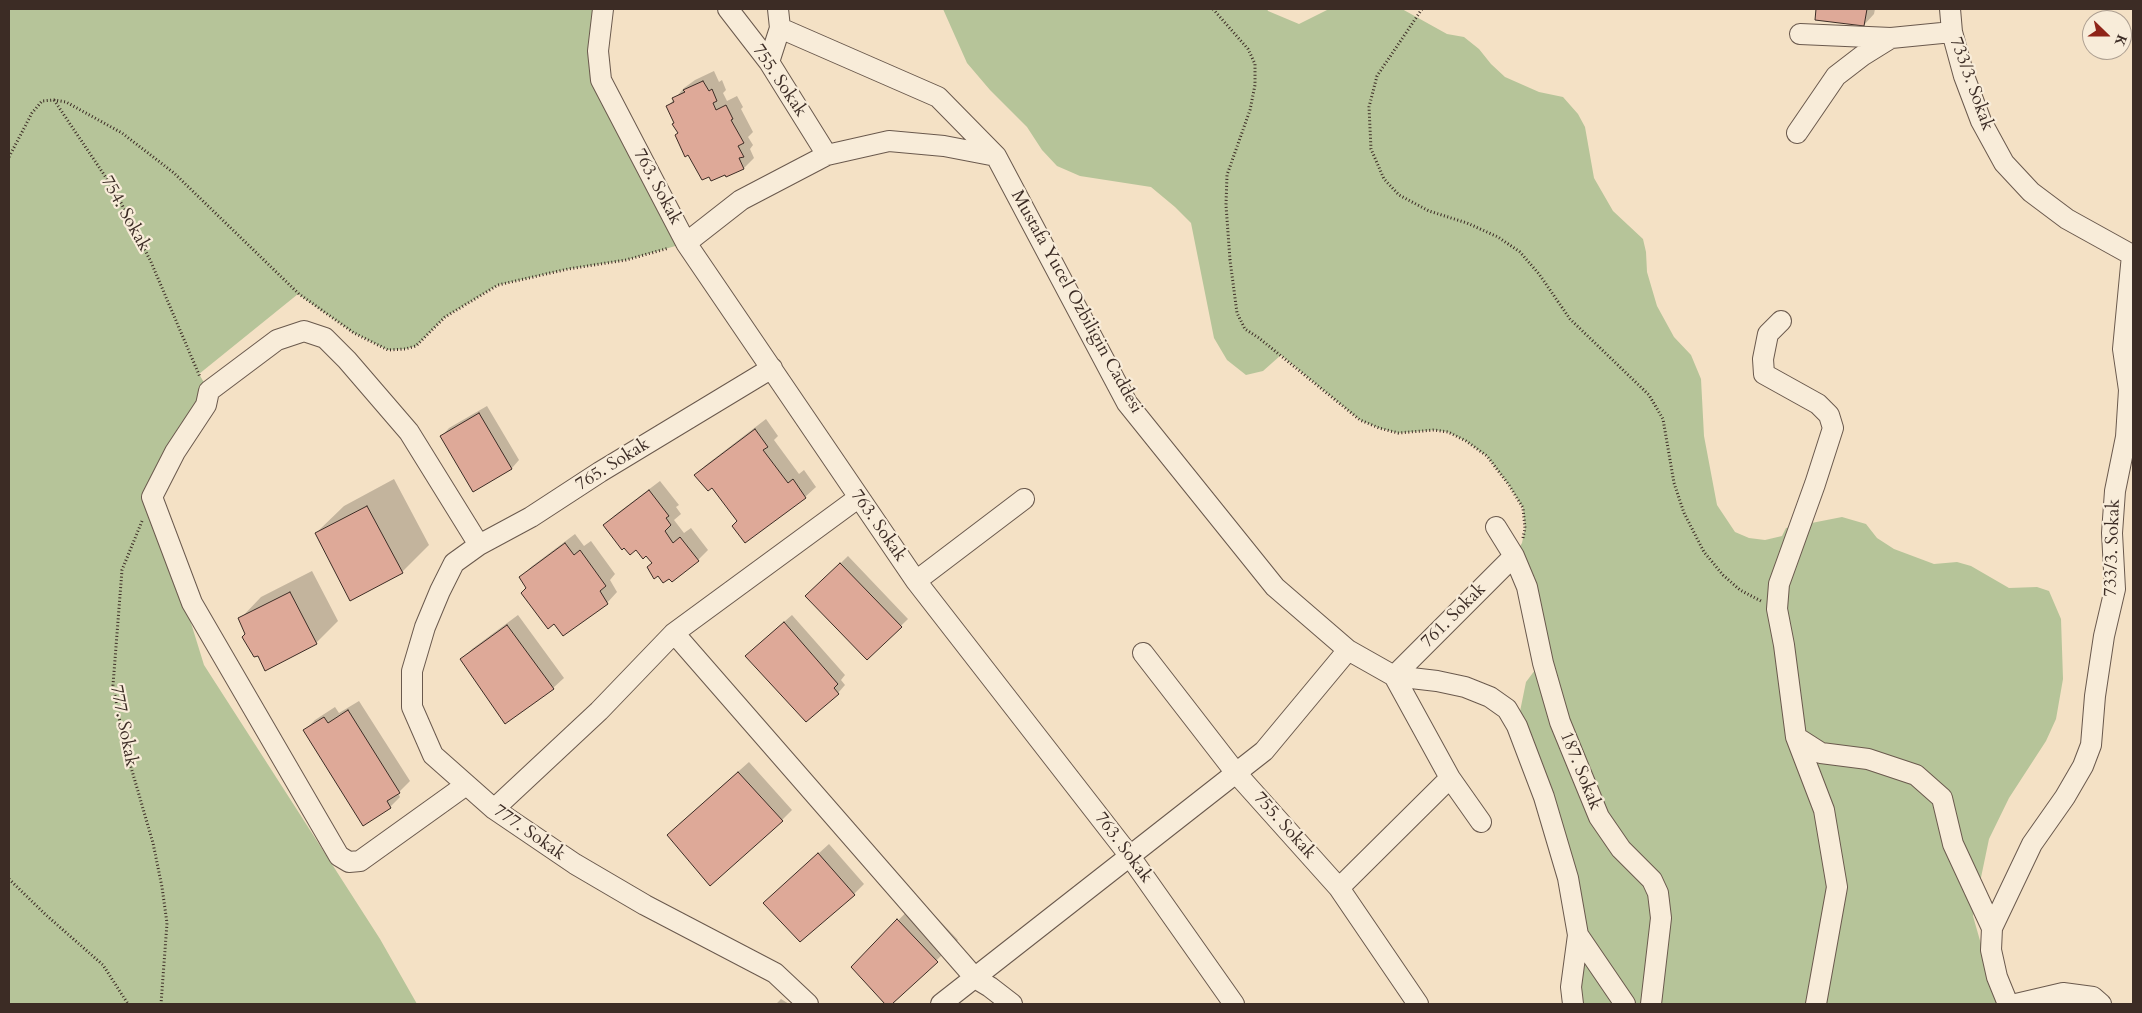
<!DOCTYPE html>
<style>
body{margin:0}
#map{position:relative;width:2142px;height:1013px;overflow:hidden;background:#f4e1c5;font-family:Cardo,serif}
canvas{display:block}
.frame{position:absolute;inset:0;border:10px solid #3c2c25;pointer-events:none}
.north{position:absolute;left:2082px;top:10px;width:50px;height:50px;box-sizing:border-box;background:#f8ecd9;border:1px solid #ad9f91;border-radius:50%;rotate:112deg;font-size:14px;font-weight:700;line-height:20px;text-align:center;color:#3c2c25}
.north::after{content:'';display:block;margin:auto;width:18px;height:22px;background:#8f2418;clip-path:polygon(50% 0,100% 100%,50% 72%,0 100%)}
</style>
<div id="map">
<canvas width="2142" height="1013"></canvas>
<div class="frame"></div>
<div class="north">K</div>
</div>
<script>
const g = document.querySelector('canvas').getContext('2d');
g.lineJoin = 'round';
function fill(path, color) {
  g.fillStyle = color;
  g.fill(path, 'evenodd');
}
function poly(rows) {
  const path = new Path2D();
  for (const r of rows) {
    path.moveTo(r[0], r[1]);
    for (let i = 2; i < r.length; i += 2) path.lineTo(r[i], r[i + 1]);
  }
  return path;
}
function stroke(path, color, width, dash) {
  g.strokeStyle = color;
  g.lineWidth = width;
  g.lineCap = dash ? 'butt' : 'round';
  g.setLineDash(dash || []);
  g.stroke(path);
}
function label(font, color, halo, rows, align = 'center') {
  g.font = font + ' Cardo,serif';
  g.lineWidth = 4.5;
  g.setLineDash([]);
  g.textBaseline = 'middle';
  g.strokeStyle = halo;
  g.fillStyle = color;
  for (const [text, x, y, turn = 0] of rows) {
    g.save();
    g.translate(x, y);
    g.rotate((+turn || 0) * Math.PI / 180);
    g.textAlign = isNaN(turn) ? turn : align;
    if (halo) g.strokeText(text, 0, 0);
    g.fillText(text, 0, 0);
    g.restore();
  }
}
fill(poly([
 [9,9,603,9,598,51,686,243,626,260,568,269,498,285,445,317,416,346,405,349,388,350,354,333,298,294,199,374,209,391,152,497,204,665,380,939,417,1004,9,1004],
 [943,9,1267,9,1268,11,1299,24,1329,9,1402,9,1447,34,1464,37,1479,49,1491,64,1505,77,1539,92,1563,97,1578,114,1585,127,1594,178,1613,211,1643,239,1646,252,1647,272,1657,306,1674,337,1691,355,1701,379,1704,436,1717,505,1735,532,1749,538,1765,540,1782,536,1786,528,1842,517,1866,524,1877,538,1894,549,1934,564,1957,562,1971,566,2009,588,2037,587,2049,591,2061,619,2063,679,2056,719,2046,741,2009,798,1989,839,1973,916,1998,1004,1577,1004,1578,935,1517,726,1526,682,1535,670,1514,556,1522,543,1525,528,1523,508,1509,485,1487,456,1466,441,1448,432,1434,430,1398,433,1379,428,1360,420,1281,355,1263,371,1246,375,1227,360,1214,338,1191,223,1175,207,1151,187,1080,176,1057,166,1042,150,1027,127,990,90,967,63]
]), '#b6c499');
fill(poly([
 [1817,9,1875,9,1874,14,1864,25,1816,19],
 [714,71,719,82,722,80,726,90,723,93,727,101,737,96,743,107,741,109,753,132,748,137,753,145,750,149,754,158,744,168,726,176,679,132,668,106,684,88,695,80],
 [487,406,519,460,512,468,474,491,442,436,449,428],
 [766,419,778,436,774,440,799,474,804,470,816,487,805,497,745,541,738,521,712,486,695,475,706,465],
 [394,479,429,545,402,572,316,533,344,506],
 [660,481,679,505,676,507,681,514,674,520,684,533,691,528,708,550,698,560,669,577,647,555,605,525,615,515],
 [575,534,584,546,591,541,615,574,610,580,617,592,607,603,528,588,521,578,531,567],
 [848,556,908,619,867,659,807,596],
 [312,571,338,621,316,643,247,634,240,619,261,597],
 [518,615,564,678,553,688,506,722,462,660,472,649],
 [792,615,845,675,841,680,845,685,838,693,754,648],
 [359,701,410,781,398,793,400,797,390,807,305,730,315,720,335,707,339,713],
 [749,762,792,810,782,820,679,824],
 [829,844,864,884,854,894,764,903],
 [919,899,958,940,890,1004,887,1004,853,967],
 [781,999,789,1004,776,1004]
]), '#0003');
const building = poly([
 [1816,9,1867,9,1864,26,1815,20,1816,9],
 [703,81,709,91,712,89,717,101,713,103,716,110,726,105,733,119,731,120,744,143,738,146,744,157,739,158,744,169,726,177,725,175,711,181,709,177,702,180,688,155,685,157,675,135,678,133,672,124,674,123,666,106,674,102,672,98,685,92,683,90,703,81],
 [479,413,512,469,473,492,440,436,479,413],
 [755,429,768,447,763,450,788,483,793,479,806,498,745,543,732,526,737,521,712,488,708,491,694,475,755,429],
 [649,490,669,516,666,518,671,525,665,531,673,543,680,537,699,561,672,582,669,579,663,583,658,576,654,579,647,567,652,563,646,556,643,559,636,550,630,555,624,548,622,550,603,525,649,490],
 [367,506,403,573,350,601,315,533,367,506],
 [565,543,574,555,580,550,606,586,600,591,608,604,563,636,554,624,548,629,521,593,526,588,519,577,565,543],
 [840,563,902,627,867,660,805,596,840,563],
 [290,592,317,644,265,671,258,656,254,657,242,637,245,634,238,618,290,592],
 [784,622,838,684,834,688,839,694,806,722,745,656,784,622],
 [507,625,554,689,505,724,460,659,507,625],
 [348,710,400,793,387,801,391,808,363,826,303,730,324,717,328,723,348,710],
 [738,772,783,821,710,886,667,835,738,772],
 [818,853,855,895,800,942,763,903,818,853],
 [897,919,938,962,892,1004,885,1004,851,967,897,919]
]);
fill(building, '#dea998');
stroke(building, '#3c2c25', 1);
const minor = poly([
 [603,9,598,51,601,80,686,243,916,581,1129,855,1234,1004],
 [728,9,769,62,827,155],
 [778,9,780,28],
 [1950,9,1952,32,1964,76,1981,121,2004,163,2031,192,2067,219,2132,255,2123,349,2129,390,2126,437,2115,491,2112,533,2115,589,2104,636,2095,696,2091,745,2083,766,2065,797,2032,844,1992,928],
 [1800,34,1891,38,1952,32],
 [769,62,780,28,938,97,996,156,1127,403,1275,587,1348,650,1394,676,1450,778,1481,822],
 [1797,133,1836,76,1862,56,1891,38],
 [686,243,741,200,827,155,889,141,944,146,996,156],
 [1781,321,1768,334,1763,359,1764,374,1818,404,1829,415,1833,428,1815,484,1779,584,1777,609,1784,645,1796,737,1824,810,1837,887,1816,1004],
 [772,368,600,472,531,517,479,545,454,563,440,591,425,627,412,671,412,707,433,755,494,809,575,864,645,905,775,973,808,1004],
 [1496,527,1514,556,1527,587,1543,663,1560,722,1599,817,1621,849,1652,880,1658,893,1661,918,1651,1004],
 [916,581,1024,499],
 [674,633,975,978,990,987,1012,1004],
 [1143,653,1236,773,1339,888,1418,1004],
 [1394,676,1437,681,1465,687,1490,697,1507,709,1517,726,1544,797,1568,878,1578,935,1571,987,1573,1004],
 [1394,676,1514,556],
 [1796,737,1821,753,1868,759,1916,775,1942,798,1953,844,1992,928,1991,950,1997,977,2008,1004],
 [466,785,360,861,349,862,339,856,192,603,152,497,175,452,206,405,209,391,277,340,304,331,325,338,347,360,409,432,479,545],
 [494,809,599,711,674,633,858,498],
 [1339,888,1450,778],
 [1578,935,1625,1004],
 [941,1004,1264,751,1348,650],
 [2016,1004,2063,993,2093,997,2101,1004]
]);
stroke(minor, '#6a594d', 22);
stroke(poly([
 [1213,9,1248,49,1255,64,1255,85,1250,110,1227,175,1226,205,1230,260,1237,313,1245,329,1259,338,1360,420,1379,428,1398,433,1434,430,1448,432,1466,441,1487,456,1509,485,1523,508,1525,528,1523,538],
 [1422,9,1377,76,1369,107,1371,149,1384,179,1399,195,1429,211,1467,223,1498,237,1520,252,1539,274,1570,319,1649,395,1663,419,1674,483,1684,513,1704,552,1723,575,1740,590,1761,601],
 [54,100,115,191,151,262,200,377],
 [9,157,32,113,42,101,54,100,66,102,122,133,174,173,299,294,354,333,388,350,405,349,416,346,445,317,498,285,568,269,626,260,669,248],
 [142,521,122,570,113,685,124,743,153,843,162,887,167,923,161,1004],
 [9,879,46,915,103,965,128,1004]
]), '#3c2c25', 3, [1, 2.5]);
stroke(minor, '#f8ecd9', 20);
label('18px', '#3c2c25', '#f8ecd9', [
 ["755. Sokak",779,81,56],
 ["733/3. Sokak",1971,84,70],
 ["763. Sokak",657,187,62],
 ["754. Sokak",125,214,61],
 ["Mustafa Yucel Ozbiligin Caddesi",1076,302,61],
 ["765. Sokak",613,465,-32],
 ["763. Sokak",878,526,55],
 ["733/3. Sokak",2113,548,-88],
 ["761. Sokak",1454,616,-45],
 ["777. Sokak",123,726,79],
 ["187. Sokak",1580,771,68],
 ["755. Sokak",1284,826,48],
 ["777. Sokak",529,833,35],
 ["763. Sokak",1123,848,53]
]);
</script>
